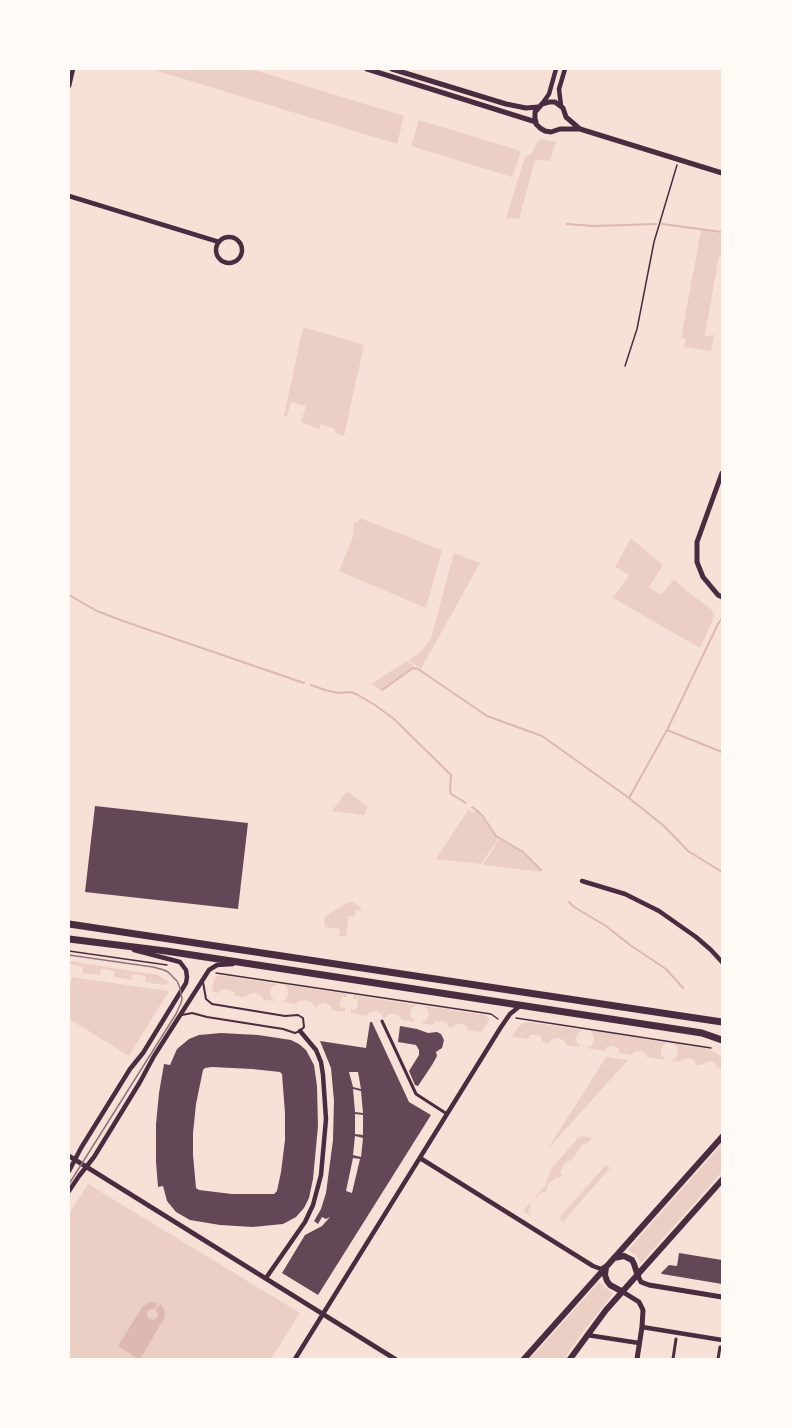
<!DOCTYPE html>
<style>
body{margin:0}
#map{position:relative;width:791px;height:1428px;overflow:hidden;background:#f7e1d7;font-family:"Crimson Pro",serif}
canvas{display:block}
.frame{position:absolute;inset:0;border:70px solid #fffaf5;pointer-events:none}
</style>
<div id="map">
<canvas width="791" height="1428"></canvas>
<div class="frame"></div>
</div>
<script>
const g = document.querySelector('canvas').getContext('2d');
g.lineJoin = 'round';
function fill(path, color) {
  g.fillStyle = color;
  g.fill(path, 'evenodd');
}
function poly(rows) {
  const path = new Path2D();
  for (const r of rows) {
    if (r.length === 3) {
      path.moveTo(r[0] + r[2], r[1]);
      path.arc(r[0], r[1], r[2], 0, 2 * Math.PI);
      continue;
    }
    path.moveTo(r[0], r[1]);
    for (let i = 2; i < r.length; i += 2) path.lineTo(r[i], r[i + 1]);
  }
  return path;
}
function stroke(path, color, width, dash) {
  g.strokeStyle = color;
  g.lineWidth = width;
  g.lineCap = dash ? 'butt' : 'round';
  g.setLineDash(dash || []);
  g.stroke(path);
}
fill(poly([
 [151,69,251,69,404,116,397,144],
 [419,120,521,151,512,177,411,146],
 [541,139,556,142,550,161,535,160,519,219,506,218,525,157,531,154,537,142],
 [701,230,722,233,722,256,719,255,705,336,714,335,711,351,684,347,686,339,681,338],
 [303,327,364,345,344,436,335,433,335,429,321,424,319,429,301,422,306,406,291,402,287,417,284,416],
 [360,518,442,550,426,608,339,571,353,537,354,523,359,521],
 [631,538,663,565,649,587,661,595,674,579,683,588,712,610,714,615,713,620,700,648,613,598,629,575,615,567],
 [454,553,480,563,421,669,408,660,421,652,431,638],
 [407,661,414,666,381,690,371,684],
 [347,791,368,807,364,815,332,811],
 [468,810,473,813,475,811,481,816,498,839,481,864,436,859],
 [499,839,519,850,542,872,483,865],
 [349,902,353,902,359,906,361,909,360,914,360,911,356,910,355,917,348,916,346,936,339,936,340,929,325,927,324,917],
 [69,961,158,975,170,983,164,985,145,982,146,976,133,974,132,980,114,977,114,971,101,969,100,975,82,973,83,967,70,964,69,967],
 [219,975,278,984,273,986,270,991,271,997,275,1001,264,1000,261,996,255,993,249,994,245,997,235,996,234,992,228,989,221,990,219,993,214,992,212,988,215,978],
 [72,977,169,991,129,1056,69,1019,69,989],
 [283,984,347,994,347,997,342,997,340,1002,340,1007,345,1008,345,1012,332,1010,331,1006,325,1003,318,1004,316,1008,312,1003,306,1000,299,1001,296,1004,281,1002,286,999,288,993,287,988],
 [353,995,418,1005,413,1007,410,1012,411,1017,415,1022,402,1020,400,1016,395,1014,388,1014,385,1018,383,1018,382,1014,376,1011,369,1012,367,1016,351,1013,351,1009,356,1010,358,1005,358,999,353,999],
 [424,1006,486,1015,489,1018,489,1020,483,1030,480,1032,468,1030,466,1026,462,1024,457,1024,452,1028,448,1027,447,1023,441,1021,435,1022,433,1025,421,1023,426,1020,429,1015,428,1010],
 [529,1022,583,1030,579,1032,576,1037,577,1042,580,1047,566,1045,564,1041,559,1038,552,1039,550,1043,543,1042,540,1036,535,1035,531,1035,528,1039,513,1037,512,1036,518,1027,523,1023],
 [590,1030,668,1043,665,1044,661,1048,661,1054,665,1060,647,1057,645,1053,641,1051,636,1051,631,1055,620,1053,619,1049,613,1046,607,1047,605,1051,587,1048,592,1045,594,1039,593,1034],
 [673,1043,704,1048,717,1053,722,1058,722,1069,717,1068,715,1063,711,1061,706,1062,701,1065,696,1065,695,1061,689,1058,683,1059,680,1062,671,1061,676,1057,678,1052,677,1047],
 [606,1057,628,1060,547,1150],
 [582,1136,590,1137,598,1144,592,1139,586,1144,583,1144,572,1160,566,1162,563,1166,560,1173,562,1175,559,1178,555,1178,547,1186,547,1190,544,1193,542,1192,531,1202,531,1206,528,1212,532,1217,523,1211,545,1186,551,1169,578,1138],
 [722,1144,722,1172,641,1263,636,1255,628,1250],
 [606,1165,610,1168,563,1222,559,1218],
 [88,1184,300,1313,271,1359,69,1359,69,1214],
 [599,1282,613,1294,582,1333,564,1359,530,1359]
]), '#ebcfc5');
fill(poly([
 [150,1302,158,1303,155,1309,151,1309,147,1312,147,1316,149,1319,154,1320,157,1317,158,1314,156,1310,160,1304,164,1309,165,1317,140,1359,138,1359,118,1346,142,1307]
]), '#dcb8b0');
stroke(poly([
 [567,224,593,226,656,224],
 [662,224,722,232],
 [69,595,97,611,123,621,304,683],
 [311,685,325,690,338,693,351,692,358,695,375,705,394,719,451,775,450,791,451,794,466,803],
 [382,690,413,668,418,669,487,716,542,736,629,798,664,826,688,851,722,872],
 [667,730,722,752],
 [629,798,667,730,719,622,722,619],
 [472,807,482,815,496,836,523,852,541,870],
 [569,902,574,907,606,926,630,945,666,969,683,988]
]), '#dcb8b0', 2);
fill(poly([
 [95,806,248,823,238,909,85,892],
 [370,1022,372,1022,409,1102,431,1115,318,1295,282,1273,305,1235,322,1226,330,1217,326,1219,322,1217,318,1224,314,1221,321,1209,326,1193,333,1140,334,1101,331,1068,320,1041,366,1048],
 [349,1072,358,1072,361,1089,353,1087],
 [353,1089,361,1091,363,1113,355,1112],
 [355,1114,363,1115,363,1135,355,1134],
 [355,1136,363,1138,361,1157,353,1155],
 [353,1158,360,1159,352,1193,346,1191],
 [400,1026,417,1029,428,1033,437,1032,441,1034,444,1040,442,1048,436,1052,437,1056,432,1065,418,1086,415,1085,409,1071,419,1055,419,1050,416,1045,398,1042],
 [221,1033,258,1035,291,1040,299,1044,306,1050,314,1065,317,1086,318,1126,313,1179,309,1198,304,1208,296,1217,283,1224,253,1227,220,1225,190,1220,176,1212,167,1201,163,1186,158,1187,156,1162,156,1124,159,1093,164,1064,170,1065,177,1049,189,1039,199,1035],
 [212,1067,252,1069,280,1072,282,1074,285,1113,285,1140,281,1172,277,1191,274,1194,232,1194,199,1190,196,1188,193,1155,193,1133,196,1104,203,1070,205,1068],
 [679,1253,722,1260,722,1284,662,1274,661,1273,669,1265,677,1266]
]), '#644757');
stroke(poly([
 [625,366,637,329,654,242,677,165],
 [69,951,167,965],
 [216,973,491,1014,498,1019],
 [516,1018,711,1048]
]), '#4a2c40', 1.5);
stroke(poly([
 [182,1015,192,1013,207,1017,283,1029,295,1033,300,1031,304,1027,303,1018,298,1015,285,1016,212,1004,206,999,203,982]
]), '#4a2c40', 2);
stroke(poly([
 [382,1021,416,1094,447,1114],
 [673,1359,676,1339],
 [718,1359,720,1347]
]), '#4a2c40', 3);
stroke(poly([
 [69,86,73,69],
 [542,104,549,94,556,69],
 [561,106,559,89,565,69],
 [69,196,219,242],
 [229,250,13],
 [582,881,625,894,659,911,696,937,711,950,722,962],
 [420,1158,593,1266,601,1269,606,1266],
 [69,1171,81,1148,130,1069,143,1053,186,983,187,977,186,970,180,962,134,950],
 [69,1191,79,1176,94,1157,140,1082,154,1056,209,970,217,965,233,964],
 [266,1278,305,1222,313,1205,321,1175,326,1119,323,1075,321,1062,316,1050,300,1031],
 [642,1327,722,1340],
 [587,1335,639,1343],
 [295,1359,501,1027,510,1014,520,1006]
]), '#4a2c40', 4.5);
stroke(poly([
 [367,69,536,122],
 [392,69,506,104,526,108,538,107],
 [580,129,566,117,563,108,555,102,549,102,542,104,535,112,535,118,536,124,540,128,545,131,551,132,560,129,580,129,722,173],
 [722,473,697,542,697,562,703,577,718,595,722,597],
 [69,1156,395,1359],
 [638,1276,641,1282,649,1285,722,1297],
 [623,1292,639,1302,643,1310,642,1327,637,1359]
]), '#4a2c40', 5);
stroke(poly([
 [614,1258,624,1256,632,1260,634,1264,638,1276],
 [606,1267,605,1275,607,1281,610,1285,623,1292],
 [524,1359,722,1137],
 [570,1359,606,1310,722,1180]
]), '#4a2c40', 6);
stroke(poly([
 [69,924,722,1022],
 [69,939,166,951,702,1033,722,1040]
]), '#4a2c40', 7);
stroke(poly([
 [69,955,153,967,164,970,168,972,177,981,180,988,182,999,181,1003,176,1014,69,1184]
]), '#8f747c', 1.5);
</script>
